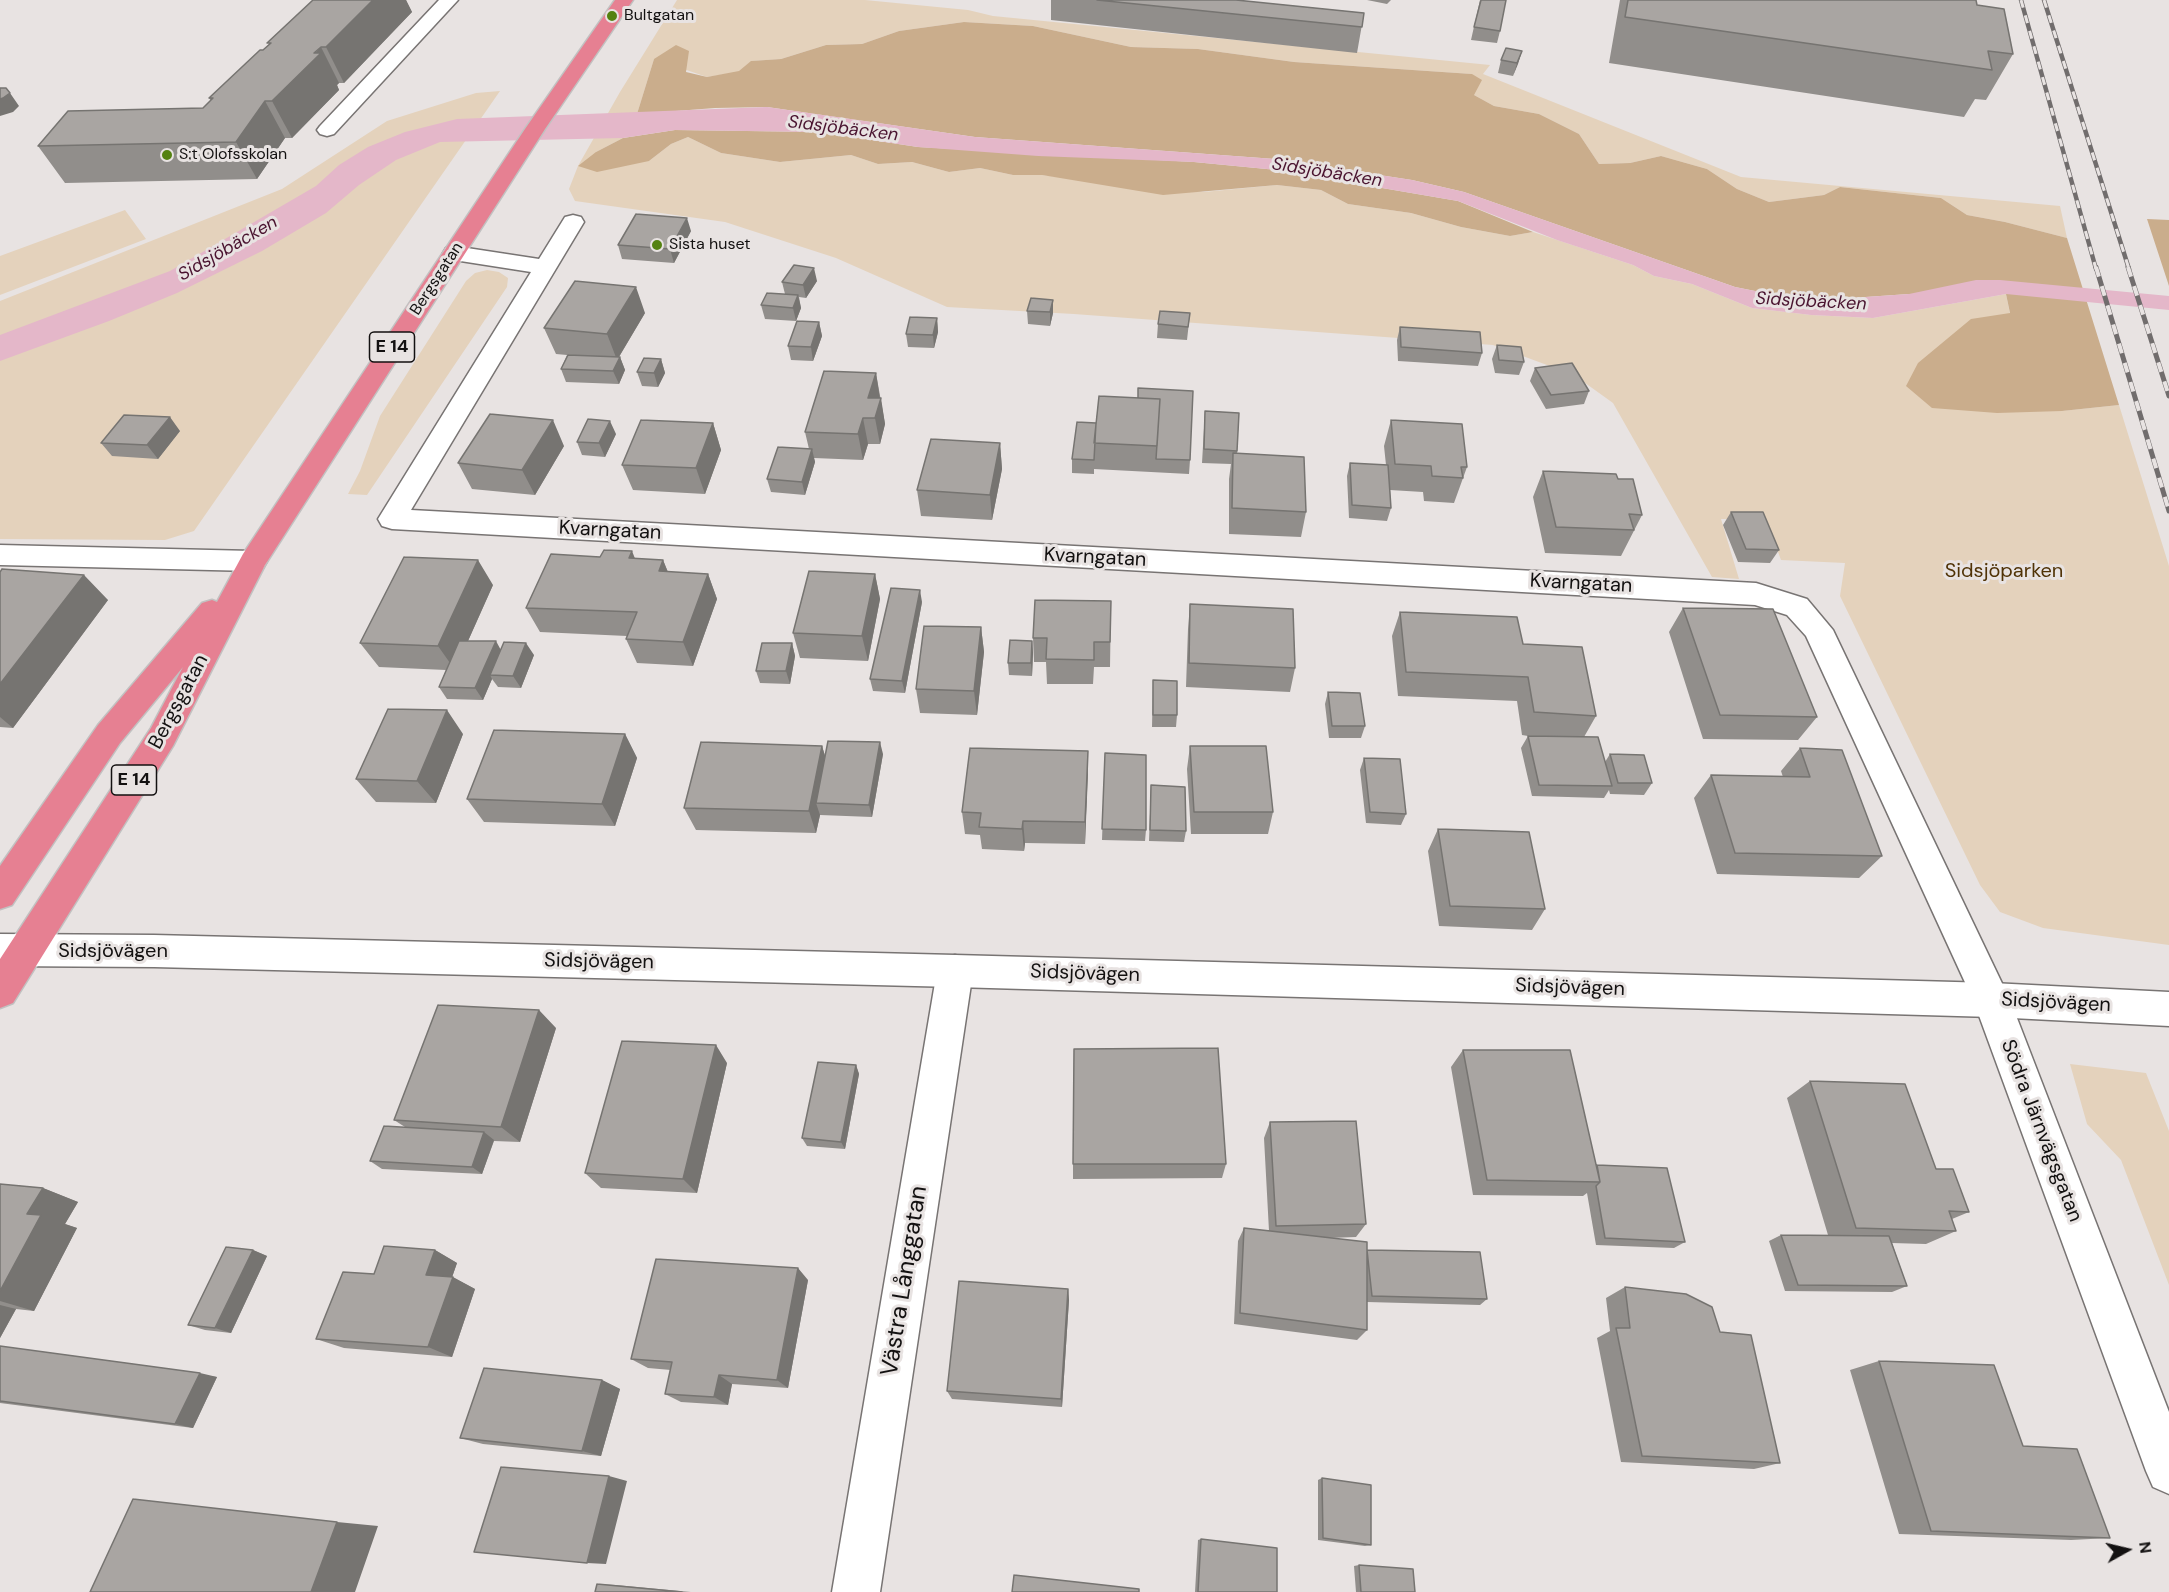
<!DOCTYPE html>
<meta charset="utf-8">
<style>
body{margin:0}
#map{position:relative;width:2169px;height:1592px;overflow:hidden;background:#e8e3e2;font-family:"DM Sans",sans-serif}
canvas{display:block}
.north{position:absolute;left:2097px;top:1520px;width:60px;height:60px;-webkit-text-stroke:4px #e8e3e2;paint-order:stroke;rotate:82deg;font-size:16px;font-weight:700;line-height:24px;text-align:center;color:#131111}
.north::after{content:'';display:block;margin:auto;width:21px;height:27px;background:#131111;clip-path:polygon(50% 0,100% 100%,50% 72%,0 100%)}
</style>
<div id="map">
<canvas width="2169" height="1592"></canvas>
<div class="north">N</div>
</div>
<script>
const g = document.querySelector('canvas').getContext('2d');
g.lineJoin = 'round';
function fill(path, color) {
  g.fillStyle = color;
  g.fill(path, 'evenodd');
}
function poly(rows) {
  const path = new Path2D();
  for (const r of rows) {
    path.moveTo(r[0], r[1]);
    for (let i = 2; i < r.length; i += 2) path.lineTo(r[i], r[i + 1]);
  }
  return path;
}
function stroke(path, color, width, dash) {
  g.strokeStyle = color;
  g.lineWidth = width;
  g.lineCap = dash ? 'butt' : 'round';
  g.setLineDash(dash || []);
  g.stroke(path);
}
function label(font, color, halo, rows, align = 'center') {
  g.font = font + ' "DM Sans",sans-serif';
  g.lineWidth = 6;
  g.setLineDash([]);
  g.textBaseline = 'middle';
  g.strokeStyle = halo;
  g.fillStyle = color;
  for (const [text, x, y, turn = 0] of rows) {
    g.save();
    g.translate(x, y);
    g.rotate((+turn || 0) * Math.PI / 180);
    g.textAlign = isNaN(turn) ? turn : align;
    if (halo) g.strokeText(text, 0, 0);
    g.fillText(text, 0, 0);
    g.restore();
  }
}
fill(poly([
 [677,0,865,0,968,10,993,16,1490,65,1483,74,1741,177,2060,206,2067,238,2005,222,1967,215,1941,198,1840,187,1824,195,1769,202,1737,189,1707,169,1661,156,1630,163,1599,164,1579,134,1539,114,1494,106,1474,95,1472,74,1294,62,1198,49,1131,47,1033,26,964,22,899,31,862,44,826,45,781,59,752,61,739,72,707,77,654,59,637,114,623,138,596,152,649,161,671,144,688,137,721,153,780,162,851,155,878,164,912,162,949,172,980,168,1013,175,1042,175,1204,192,1277,185,1321,190,1348,204,1411,213,1461,227,1510,236,1533,232,1633,265,1654,276,1692,284,1752,308,1811,315,1873,318,2006,294,2010,314,2062,411,2119,405,2169,566,2169,945,2043,928,2000,912,1980,885,1840,596,1845,563,1781,560,1766,519,1721,519,1739,579,1712,577,1613,403,1574,375,1493,345,1074,314,947,307,836,258,725,222,575,201,569,189,578,166,620,92],
 [500,91,194,531,165,540,0,539,0,301,282,189,387,121,476,93],
 [125,210,146,239,0,295,0,256],
 [487,270,499,272,508,278,507,287,367,495,348,494,360,471,380,416,466,281,475,273],
 [2070,1064,2146,1073,2169,1131,2169,1285,2121,1160,2087,1124]
]), '#e4d2bc');
fill(poly([
 [964,22,1033,26,1131,47,1198,49,1294,62,1472,74,1482,80,1474,95,1494,106,1539,114,1579,134,1599,164,1630,163,1661,156,1707,169,1737,189,1769,202,1824,195,1840,187,1941,198,1967,215,2005,222,2067,238,2119,405,2062,411,1997,413,1932,408,1906,386,1918,363,1971,319,2010,313,2006,294,1909,294,1851,298,1775,295,1735,287,1464,192,1412,180,1275,159,975,137,767,107,715,108,637,114,654,59,676,45,689,51,686,72,707,77,739,71,751,61,781,59,826,45,862,44,899,31],
 [675,130,819,132,918,147,1194,162,1277,170,1458,201,1533,232,1510,236,1461,227,1411,213,1348,204,1321,190,1277,185,1163,195,1042,175,1013,175,980,168,949,172,912,162,878,164,851,155,780,162,721,153,688,137,671,144,649,161,597,172,578,166,596,152,623,138],
 [2147,219,2169,220,2169,286]
]), '#caad8c');
fill(poly([
 [767,107,975,137,1275,159,1412,180,1464,192,1735,287,1775,295,1851,298,1909,294,1976,280,2000,280,2169,296,2169,310,2006,294,1873,318,1811,315,1752,308,1692,284,1654,276,1633,265,1557,240,1458,201,1277,170,1194,162,1038,156,918,147,819,132,675,130,623,138,440,142,396,160,359,185,326,213,262,251,177,293,109,321,0,361,0,335,170,271,316,186,339,165,368,147,405,132,457,119]
]), '#e4b7c9');
const service = poly([
 [0,545,253,551,263,554,267,561,263,568,253,571,0,565,0,545]
]);
const minor = poly([
 [439,0,458,0,334,134,327,136,320,134,317,130,320,126,439,0],
 [573,215,581,217,584,222,411,510,1756,583,1807,599,1833,630,2010,1000,2169,1412,2169,1494,2153,1487,2146,1471,1974,1002,1806,636,1787,615,1755,605,392,529,382,526,378,519,531,272,454,260,446,258,443,253,446,248,454,246,539,259,565,217,573,215],
 [955,955,968,959,973,971,880,1592,832,1592,937,971,942,959,955,955]
]);
const tertiary = poly([
 [0,934,154,935,955,955,1992,983,2169,992,2169,1026,1992,1017,955,987,154,967,0,966,0,934]
]);
const trunk = poly([
 [615,0,633,0,545,129,265,565,173,746,13,1003,0,1008,0,959,151,728,183,667,120,743,12,905,0,909,0,866,98,725,202,603,212,600,217,602,243,554,525,129,615,0]
]);
stroke(service, '#787473', 3);
stroke(minor, '#787473', 3);
stroke(tertiary, '#787473', 3);
stroke(trunk, '#c2c1c1', 3);
fill(service, '#fff');
fill(minor, '#fff');
fill(tertiary, '#fff');
fill(trunk, '#e68092');
const railFar1 = poly([
 [2021,0,2096,269],
 [2044,0,2129,269]
]);
const rail = poly([
 [2096,267,2169,511],
 [2128,267,2169,396]
]);
stroke(railFar1, '#716d6d', 4.5);
stroke(rail, '#716d6d', 5);
stroke(railFar1, '#e8e3e2', 3, [8]);
stroke(rail, '#e8e3e2', 4, [10]);
fill(poly([
 [313,0,406,0,412,12,344,83,339,83,337,85,339,90,292,138,285,138,257,179,65,183,38,146,203,108,211,101,209,98,263,50],
 [1051,0,1236,0,1364,13,1357,53,1051,20],
 [1367,0,1391,0,1387,4],
 [1480,0,1500,31,1497,43,1471,40],
 [1620,0,1976,0,1977,5,2013,54,1986,100,1975,99,1964,117,1609,63],
 [1522,51,1513,76,1498,73,1501,60],
 [691,231,674,263,622,259,618,245],
 [817,281,806,298,799,297,801,308,796,321,765,319,761,305,785,294,782,282],
 [1053,300,1053,313,1050,326,1028,324,1027,311],
 [645,313,619,357,620,357,625,370,619,384,566,382,561,369,567,355,556,354,544,328],
 [1190,313,1187,340,1157,338,1158,324],
 [937,318,938,332,934,348,908,347,906,334],
 [819,322,822,336,813,361,791,360,788,346],
 [1400,327,1482,353,1478,366,1398,361,1397,340],
 [1497,345,1524,362,1519,375,1495,373,1492,359],
 [661,359,665,373,658,387,642,386,637,372],
 [1535,368,1589,391,1584,404,1546,409,1530,381],
 [876,373,885,424,880,444,868,444,863,460,814,458,815,462,805,495,771,492,767,479,809,449,805,432],
 [1099,396,1190,460,1189,474,1094,469,1094,466,1094,474,1072,473,1072,459,1096,423],
 [1205,411,1239,413,1237,454,1306,512,1301,537,1229,534,1229,479,1231,464,1202,463],
 [1391,420,1467,467,1454,503,1424,501,1423,492,1390,490,1391,508,1387,521,1349,518,1347,476,1350,463,1386,465,1384,446],
 [713,423,721,450,705,494,633,490,622,465],
 [180,431,158,459,112,456,101,443],
 [616,434,605,457,582,455,577,442],
 [1000,443,1002,469,992,520,921,516,917,490],
 [564,446,535,495,472,489,458,463],
 [1543,471,1618,479,1642,515,1621,556,1545,553,1533,497],
 [1731,512,1779,550,1770,563,1738,562,1723,525],
 [600,557,663,560,668,572,708,574,717,599,693,666,637,663,626,639,627,636,540,632,526,608],
 [0,572,108,600,13,728,0,727],
 [875,574,880,599,868,661,800,658,793,633],
 [493,585,468,641,501,649,534,655,521,688,498,687,492,679,483,700,447,699,439,687,446,670,379,667,360,643],
 [1111,601,1110,667,1094,667,1093,684,1047,684,1046,662,1034,662,1033,638],
 [922,602,905,693,873,691,870,679],
 [1190,604,1295,668,1290,692,1186,687,1188,629],
 [1683,608,1817,717,1798,740,1703,739,1669,632],
 [1400,612,1523,644,1596,716,1584,737,1605,762,1610,754,1652,783,1644,795,1610,794,1609,790,1604,798,1532,796,1521,748,1528,736,1522,735,1517,701,1398,696,1392,636],
 [981,627,984,652,977,715,920,713,916,689],
 [1032,641,1033,653,1032,676,1009,675,1008,663],
 [792,643,795,656,790,684,760,683,756,671],
 [1153,680,1177,715,1176,727,1152,727],
 [1328,692,1365,726,1361,738,1329,738,1325,704],
 [463,734,436,803,376,802,356,779],
 [625,734,637,758,615,826,484,822,467,799],
 [822,746,825,756,883,754,872,817,820,815,816,833,696,830,684,808],
 [1190,746,1273,812,1268,834,1191,834,1187,769],
 [1800,748,1882,856,1859,878,1717,874,1694,798,1711,775,1783,777,1781,771],
 [1088,751,1085,844,1025,843,1024,851,982,849,980,835,965,834,962,812],
 [1105,753,1146,830,1145,841,1102,840],
 [1364,758,1406,814,1401,825,1366,823,1360,770],
 [1151,785,1186,831,1184,842,1149,841],
 [1438,829,1545,909,1532,930,1439,926,1428,851],
 [556,1028,520,1142,494,1141,482,1174,382,1169,370,1161,405,1127,394,1120],
 [1463,1050,1597,1165,1685,1242,1674,1248,1596,1245,1587,1193,1583,1196,1473,1195,1451,1067],
 [727,1063,697,1193,601,1188,585,1173],
 [856,1065,859,1074,845,1149,807,1146,802,1138],
 [1810,1081,1936,1169,1969,1212,1952,1219,1956,1231,1926,1244,1892,1243,1907,1286,1892,1292,1785,1291,1769,1241,1781,1235,1828,1235,1787,1098],
 [1270,1122,1366,1224,1356,1237,1329,1238,1367,1250,1487,1299,1480,1305,1367,1302,1367,1330,1357,1340,1234,1324,1238,1241,1244,1228,1269,1231,1264,1138],
 [1073,1164,1226,1164,1222,1178,1073,1179],
 [0,1184,43,1188,78,1202,65,1224,77,1228,34,1311,16,1309,0,1338],
 [253,1250,267,1256,231,1333,205,1330,188,1325],
 [435,1250,457,1263,452,1277,475,1289,452,1357,344,1348,316,1339,374,1274],
 [808,1280,788,1388,732,1384,728,1405,681,1402,665,1394,671,1370,648,1368,631,1359],
 [1625,1287,1720,1332,1780,1463,1754,1469,1621,1462,1597,1338,1610,1331,1606,1298],
 [1068,1289,1069,1300,1062,1407,952,1399,947,1391],
 [0,1347,217,1377,193,1428,0,1403],
 [1879,1361,2023,1446,2110,1538,2071,1540,1899,1534,1850,1370],
 [602,1380,620,1389,601,1456,483,1444,460,1438],
 [1322,1478,1371,1545,1365,1546,1318,1540,1318,1480],
 [1201,1539,1277,1592,1195,1592,1198,1540],
 [1359,1565,1415,1592,1356,1592,1354,1566],
 [597,1584,616,1585,691,1592,595,1592]
]), '#918e8b');
fill(poly([
 [373,0,406,0,412,12,344,83,326,47],
 [321,47,339,83,337,85,339,90,292,138,272,101],
 [1522,51,1518,64,1513,76,1517,63],
 [10,93,19,106,13,112,0,116,0,99],
 [265,101,285,138,257,179,236,142],
 [687,218,691,231,674,263,670,249],
 [814,268,817,281,806,298,803,285],
 [636,287,645,313,617,360,607,334],
 [798,295,801,308,796,321,793,308],
 [1053,300,1053,313,1050,326,1050,312],
 [937,318,938,332,934,348,933,335],
 [819,322,822,336,813,361,811,347],
 [620,357,625,370,619,384,613,371],
 [661,359,665,373,658,387,654,373],
 [876,373,880,399,868,398],
 [881,398,885,424,880,444,875,418],
 [170,417,180,431,158,459,147,445],
 [863,418,868,444,863,460,858,434],
 [553,420,564,446,535,495,522,470],
 [610,421,616,434,605,457,599,443],
 [713,423,721,450,705,494,696,468],
 [1000,443,1002,469,992,520,990,495],
 [812,449,815,462,805,495,802,482],
 [632,551,642,576,629,558],
 [478,560,493,585,455,670,438,646],
 [663,560,673,585,659,571],
 [708,574,717,599,693,666,683,642],
 [875,574,880,599,868,661,862,636],
 [84,575,108,600,13,728,0,717,0,684],
 [920,590,922,602,905,693,902,681],
 [981,627,984,652,977,715,974,691],
 [496,641,503,654,490,675,492,679,483,700,475,688],
 [1032,641,1033,653,1032,676,1031,663],
 [526,643,534,655,521,688,513,676],
 [792,643,795,656,790,684,786,671],
 [447,710,463,734,436,803,417,781],
 [625,734,637,758,615,826,602,804],
 [880,742,883,754,872,817,869,805],
 [822,746,829,769,816,803,820,815,816,833,809,811],
 [1088,751,1088,774,1085,844,1085,822],
 [1023,821,1025,843,1024,851,1022,829],
 [539,1010,556,1028,520,1142,501,1127],
 [716,1045,727,1063,697,1193,683,1179],
 [856,1065,859,1074,845,1149,841,1142],
 [484,1132,494,1140,482,1174,472,1167],
 [43,1188,78,1202,65,1224,77,1228,34,1311,0,1301,0,1291,27,1214],
 [253,1250,267,1256,231,1333,215,1328],
 [435,1250,457,1263,449,1286,426,1275],
 [798,1268,808,1280,788,1388,777,1380],
 [453,1277,475,1289,452,1357,428,1347],
 [1068,1289,1069,1300,1062,1407,1061,1399],
 [0,1305,16,1309,0,1338],
 [200,1373,217,1377,193,1428,175,1424],
 [719,1375,732,1384,728,1405,714,1397],
 [602,1380,620,1389,601,1456,582,1451],
 [609,1476,627,1481,606,1564,587,1563],
 [337,1522,378,1526,355,1592,311,1592]
]), '#767471');
const building = poly([
 [313,0,373,0,326,47,321,47,314,53,321,53,272,101,265,101,236,142,38,146,68,111,203,108,213,98,209,98,260,50,263,50,271,43,267,43,313,0],
 [1097,0,1236,0,1364,13,1362,27,1097,0],
 [1481,0,1506,0,1500,31,1474,27,1481,0],
 [1628,0,1976,0,1977,5,2004,9,2013,54,1988,51,1992,70,1625,17,1628,0],
 [1506,48,1522,51,1517,63,1501,60,1506,48],
 [0,88,6,88,10,93,3,98,0,99,0,88],
 [636,214,687,218,670,249,618,245,636,214],
 [794,265,814,268,803,285,782,282,794,265],
 [575,281,636,287,607,334,544,328,575,281],
 [767,293,798,295,793,308,761,305,767,293],
 [1031,298,1053,300,1050,312,1027,311,1031,298],
 [1160,311,1190,313,1188,327,1158,324,1160,311],
 [910,317,937,318,933,335,906,334,910,317],
 [797,321,819,322,811,347,788,346,797,321],
 [1400,327,1480,332,1482,353,1401,347,1400,327],
 [1497,345,1521,347,1524,362,1499,360,1497,345],
 [568,355,620,357,613,371,561,369,568,355],
 [644,358,661,359,654,373,637,372,644,358],
 [1572,363,1589,391,1551,395,1535,368,1572,363],
 [824,371,876,373,868,398,881,398,875,418,863,418,858,434,805,432,824,371],
 [1138,388,1193,391,1190,460,1156,459,1160,399,1138,398,1138,388],
 [1099,396,1160,399,1157,446,1094,443,1099,396],
 [1205,411,1239,413,1237,451,1204,449,1205,411],
 [490,414,553,420,522,470,458,463,490,414],
 [124,415,170,417,147,445,101,443,124,415],
 [588,419,610,421,599,443,577,442,588,419],
 [641,420,713,423,696,468,622,465,641,420],
 [1391,420,1462,424,1467,467,1461,467,1463,478,1432,476,1431,466,1395,464,1391,420],
 [1077,422,1096,423,1094,460,1072,459,1077,422],
 [931,439,1000,443,990,495,917,490,931,439],
 [778,447,812,449,802,482,767,479,778,447],
 [1233,453,1304,457,1306,512,1232,508,1233,453],
 [1350,463,1388,465,1391,508,1352,505,1350,463],
 [1543,471,1616,474,1618,479,1633,479,1642,515,1629,514,1634,530,1556,527,1543,471],
 [1731,512,1763,512,1779,550,1746,549,1731,512],
 [604,550,632,551,629,558,663,560,659,571,708,574,683,642,626,639,637,612,526,608,551,554,600,557,604,550],
 [404,557,478,560,438,646,360,643,404,557],
 [2,569,84,575,0,684,0,572,2,569],
 [809,571,875,574,862,636,793,633,809,571],
 [891,588,920,590,902,681,870,679,891,588],
 [1035,600,1111,601,1110,642,1094,642,1094,660,1046,659,1047,638,1033,638,1035,600],
 [1190,604,1293,609,1295,668,1189,663,1190,604],
 [1683,608,1773,609,1817,717,1720,715,1683,608],
 [1400,612,1517,617,1523,644,1582,647,1596,716,1534,712,1528,677,1406,672,1400,612],
 [924,626,981,627,974,691,916,689,924,626],
 [1010,640,1032,641,1031,663,1008,663,1010,640],
 [459,641,496,641,475,688,439,687,459,641],
 [504,642,526,643,513,676,490,675,504,642],
 [762,643,792,643,786,671,756,671,762,643],
 [1153,680,1177,681,1177,715,1153,715,1153,680],
 [1328,692,1360,693,1365,726,1332,726,1328,692],
 [388,709,447,710,417,781,356,779,388,709],
 [494,730,625,734,602,804,467,799,494,730],
 [1528,736,1598,737,1612,786,1539,785,1528,736],
 [828,741,880,742,869,805,816,803,828,741],
 [701,742,822,746,809,811,684,808,701,742],
 [1190,746,1266,746,1273,812,1194,812,1190,746],
 [970,748,1088,751,1085,822,1023,821,1022,829,979,827,981,813,962,812,970,748],
 [1800,748,1842,750,1882,856,1735,853,1711,775,1810,777,1800,748],
 [1105,753,1146,755,1146,830,1102,829,1105,753],
 [1610,754,1644,755,1652,783,1618,783,1610,754],
 [1364,758,1400,759,1406,814,1370,812,1364,758],
 [1151,785,1185,787,1186,831,1150,830,1151,785],
 [1438,829,1529,832,1545,909,1450,906,1438,829],
 [438,1005,539,1010,501,1127,394,1120,438,1005],
 [622,1041,716,1045,683,1179,585,1173,622,1041],
 [1218,1048,1226,1164,1073,1164,1074,1049,1218,1048],
 [1463,1050,1570,1050,1600,1182,1487,1180,1463,1050],
 [818,1062,856,1065,841,1142,802,1138,818,1062],
 [1810,1081,1905,1084,1936,1169,1953,1169,1969,1212,1949,1211,1956,1231,1856,1228,1810,1081],
 [1356,1121,1366,1224,1276,1226,1270,1122,1356,1121],
 [384,1126,484,1132,472,1167,370,1161,384,1126],
 [1597,1165,1667,1168,1685,1242,1605,1238,1596,1186,1600,1182,1597,1165],
 [0,1184,43,1188,27,1214,41,1215,0,1291,0,1184],
 [1244,1228,1367,1242,1367,1330,1240,1313,1244,1228],
 [1781,1235,1889,1236,1907,1286,1798,1285,1781,1235],
 [384,1246,435,1250,426,1275,453,1277,428,1347,316,1339,343,1272,374,1274,384,1246],
 [226,1247,253,1250,215,1328,188,1325,226,1247],
 [1367,1250,1480,1252,1487,1299,1372,1296,1367,1250],
 [656,1259,798,1268,777,1380,719,1375,714,1397,665,1394,672,1362,631,1359,656,1259],
 [959,1281,1068,1289,1061,1399,947,1391,959,1281],
 [1625,1287,1686,1294,1712,1307,1720,1332,1751,1335,1780,1463,1642,1456,1616,1328,1630,1328,1625,1287],
 [0,1346,200,1373,175,1424,0,1401,0,1346],
 [1879,1361,1994,1365,2023,1446,2077,1449,2110,1538,1931,1531,1879,1361],
 [484,1368,602,1380,582,1451,460,1438,484,1368],
 [501,1467,609,1476,587,1563,474,1552,501,1467],
 [1322,1478,1371,1485,1371,1545,1323,1538,1322,1478],
 [133,1499,337,1522,311,1592,90,1592,133,1499],
 [1201,1539,1277,1548,1277,1592,1198,1592,1201,1539],
 [1359,1565,1413,1569,1415,1592,1361,1592,1359,1565],
 [1014,1575,1139,1589,1139,1592,1012,1592,1014,1575],
 [597,1584,682,1592,595,1592,597,1584]
]);
fill(building, '#a9a5a2');
stroke(building, '#767471', 1.5);
for (const [x, y, r, color] of [
 [612,16,6,"#548210"],
 [167,155,6,"#548210"],
 [657,245,6,"#548210"]
]) {
  const dot = new Path2D();
  dot.arc(x, y, r, 0, 2 * Math.PI);
  g.fillStyle = color;
  g.fill(dot);
  stroke(dot, '#e8e3e2', 2);
}
label('16px', '#131111', '#e8e3e2', [
 ["Bultgatan",624,16],
 ["S:t Olofsskolan",179,155],
 ["Sista huset",669,245]
], 'left');
label('16px', '#131111', '#e8e3e2', [
 ["Bergsgatan",437,279,-57]
]);
label('italic 18px', '#4a1430', '#e8e3e2', [
 ["Sidsjöbäcken",843,129,7],
 ["Sidsjöbäcken",1327,173,9],
 ["Sidsjöbäcken",228,249,-30],
 ["Sidsjöbäcken",1811,302,3]
]);
for (const [x, y, w] of [
 [392,347,45],
 [134,780,45]
]) {
  const box = new Path2D();
  box.roundRect(x - w / 2, y - 15, w, 30, 4.5);
  g.fillStyle = '#e8e3e2';
  g.fill(box);
  stroke(box, '#131111', 1.5);
}
label('bold 18px', '#131111', null, [
 ["E 14",392,347],
 ["E 14",134,780]
]);
label('20px', '#131111', '#e8e3e2', [
 ["Kvarngatan",610,531,3],
 ["Kvarngatan",1095,558,3],
 ["Kvarngatan",1581,584,3],
 ["Bergsgatan",179,702,-62],
 ["Sidsjövägen",113,952],
 ["Sidsjövägen",599,962,1],
 ["Sidsjövägen",1085,974,2],
 ["Sidsjövägen",1570,988,2],
 ["Sidsjövägen",2056,1003,3],
 ["Södra Järnvägsgatan",2041,1131,69]
]);
label('20px', '#503307', '#e8e3e2', [
 ["Sidsjöparken",2004,572]
]);
label('24px', '#131111', '#e8e3e2', [
 ["Västra Långgatan",905,1281,-81]
]);
</script>
